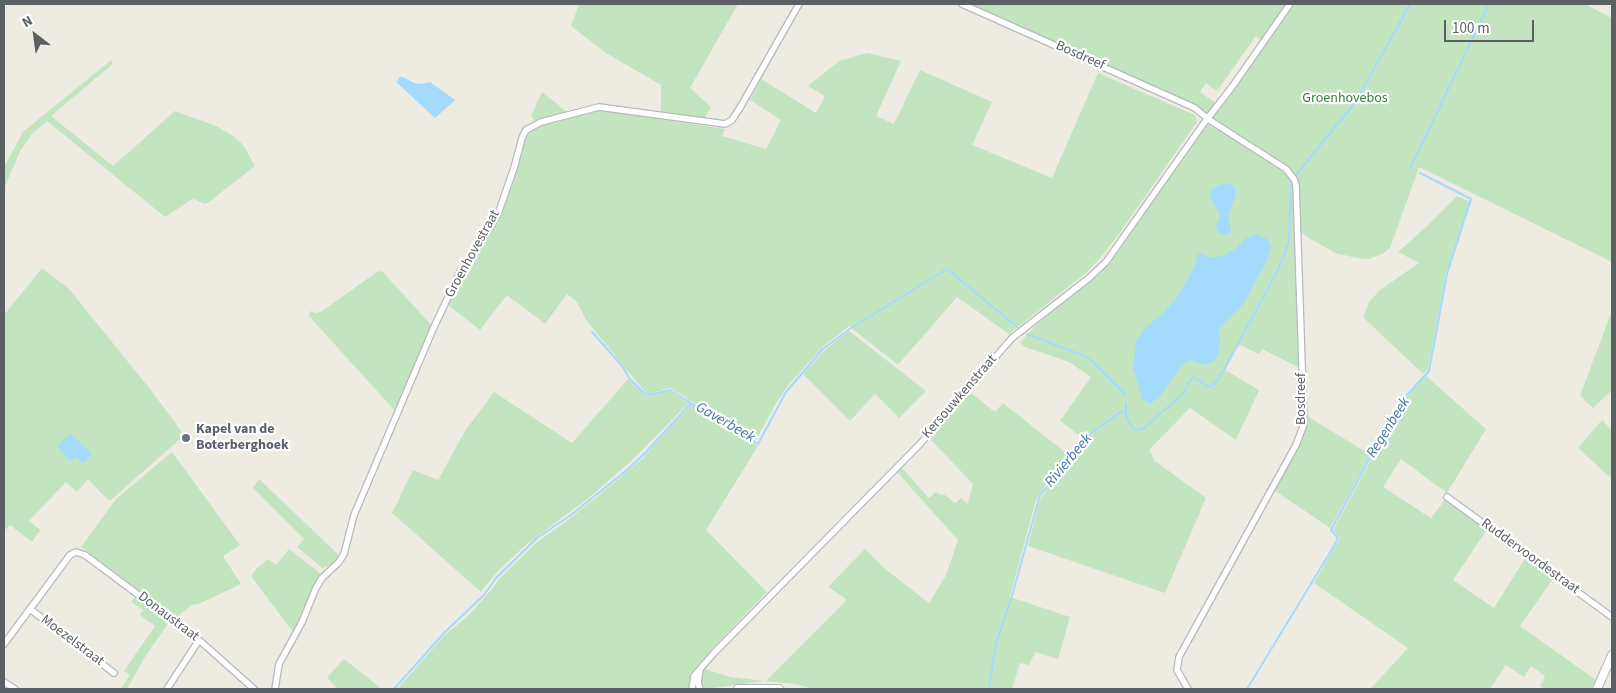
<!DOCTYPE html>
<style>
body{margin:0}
#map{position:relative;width:1616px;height:693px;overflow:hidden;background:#eeebe3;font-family:"Source Sans 3",sans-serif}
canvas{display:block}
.frame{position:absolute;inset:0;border:5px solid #5b6064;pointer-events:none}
.north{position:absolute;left:10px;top:10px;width:50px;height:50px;-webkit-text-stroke:4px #fff;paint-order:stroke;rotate:330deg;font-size:14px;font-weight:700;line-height:20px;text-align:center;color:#5b6064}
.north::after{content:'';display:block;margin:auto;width:18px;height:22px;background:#5b6064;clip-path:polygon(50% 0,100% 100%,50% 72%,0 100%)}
.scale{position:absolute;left:1444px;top:20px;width:90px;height:22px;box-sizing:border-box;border:2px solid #5b6064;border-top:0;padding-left:6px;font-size:15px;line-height:18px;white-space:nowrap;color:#5b6064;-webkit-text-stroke:4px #fff;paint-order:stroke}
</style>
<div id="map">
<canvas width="1616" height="693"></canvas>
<div class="frame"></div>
<div class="north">N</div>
<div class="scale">100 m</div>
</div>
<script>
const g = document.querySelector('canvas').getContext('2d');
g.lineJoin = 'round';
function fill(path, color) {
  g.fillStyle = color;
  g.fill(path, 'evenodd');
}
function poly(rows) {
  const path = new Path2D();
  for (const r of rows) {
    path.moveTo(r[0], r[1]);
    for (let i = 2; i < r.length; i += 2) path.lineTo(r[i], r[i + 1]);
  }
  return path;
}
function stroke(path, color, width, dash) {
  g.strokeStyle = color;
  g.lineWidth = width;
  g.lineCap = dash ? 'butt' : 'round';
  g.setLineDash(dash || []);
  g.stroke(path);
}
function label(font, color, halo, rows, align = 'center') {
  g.font = font + ' "Source Sans 3",sans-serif';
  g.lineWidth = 4.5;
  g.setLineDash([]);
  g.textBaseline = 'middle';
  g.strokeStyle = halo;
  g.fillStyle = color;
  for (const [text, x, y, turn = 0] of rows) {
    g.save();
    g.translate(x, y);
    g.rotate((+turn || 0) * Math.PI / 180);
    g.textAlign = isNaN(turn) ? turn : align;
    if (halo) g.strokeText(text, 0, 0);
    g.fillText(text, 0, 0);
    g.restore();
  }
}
fill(poly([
 [579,4,738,4,690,88,711,107,704,120,661,113,661,85,606,53,571,26],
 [969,4,1585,4,1612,18,1612,262,1419,167,1390,248,1384,253,1369,259,1357,258,1335,253,1309,238,1294,227,1300,368,1262,349,1259,354,1238,344,1225,370,1259,390,1236,440,1190,408,1149,450,1155,461,1206,498,1165,593,1028,546,1040,499,1052,482,1074,459,1070,457,1050,479,1036,500,1010,597,1070,617,1058,659,1035,652,1029,665,1020,663,1012,689,815,689,795,684,766,681,705,689,699,680,705,669,730,677,766,681,846,601,845,598,828,587,865,549,884,568,929,603,946,575,958,540,897,472,901,467,929,498,936,492,939,494,945,495,955,503,961,498,968,504,973,484,929,438,970,392,995,412,1003,403,1071,457,1084,439,1060,421,1091,377,1069,362,1025,347,1020,343,1037,324,1090,282,1109,264,1213,117,1196,105],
 [1256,36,1261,40,1216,103,1200,92,1206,83,1217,91],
 [867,53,901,61,876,116,894,124,920,70,992,102,972,145,1052,178,1098,73,1195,115,1197,122,1119,234,1101,257,1087,272,1009,334,957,297,898,365,849,326,824,346,789,384,775,405,756,440,670,388,649,394,644,391,586,320,577,302,567,294,545,324,507,295,480,330,448,305,464,272,481,243,495,225,513,180,525,138,533,128,598,110,725,129,722,136,766,149,781,120,750,100,761,79,816,113,825,96,808,86,839,61],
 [111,60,113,64,51,116,113,166,175,111,216,126,232,135,243,145,255,166,209,202,205,204,194,199,191,200,165,217,47,121,32,134,20,151,4,189,4,167,23,132],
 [542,92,561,107,570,114,536,122,531,116],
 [1457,196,1471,202,1446,274,1428,369,1423,374,1363,317,1369,302,1380,290,1419,263,1398,252,1425,228],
 [42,268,69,289,150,389,182,432,179,434,180,439,111,500,107,499,88,479,77,492,66,482,29,521,40,530,32,542,10,525,4,531,4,315],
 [382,271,432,326,415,363,396,412,309,316,310,311,316,313,322,311,377,272],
 [1612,310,1612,390,1593,408,1580,396],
 [849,331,926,391,899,418,875,394,850,421,803,374,825,350],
 [1426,376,1486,429,1447,493,1401,459,1383,487,1431,518,1446,498,1488,528,1453,580,1494,608,1526,557,1555,576,1520,626,1596,680,1591,689,1545,689,1540,686,1545,676,1531,666,1524,677,1506,665,1490,689,1370,689,1408,648,1314,583,1340,538,1333,530,1398,410,1410,393],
 [628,379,645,395,650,396,669,391,689,403,630,462,590,497,527,544,498,571,481,592,392,513,413,470,438,480,465,431,494,392,572,443],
 [691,404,758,446,706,530,767,592,711,650,692,673,690,689,397,689,445,635,470,614,491,590,499,579,537,542,568,520,614,483,643,458],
 [1307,416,1371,455,1330,528,1274,490,1305,431],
 [1602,420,1612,430,1612,479,1578,448],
 [172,452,240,545,223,556,241,584,199,604,191,605,176,618,81,547,116,499],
 [259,479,340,556,333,564,322,568,297,547,304,539,253,488],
 [289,549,320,573,320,577,293,632,251,576,257,568,268,559,276,565],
 [135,597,169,622,145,657,127,689,121,689,130,675,124,671,155,626,140,615,143,610,131,602],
 [344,659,382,689,337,689,327,677]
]), '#c2e5c0');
fill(poly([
 [401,76,414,83,422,84,430,82,455,100,435,118,396,82],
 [1225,183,1231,184,1235,189,1235,197,1228,216,1231,231,1228,234,1222,235,1217,230,1216,224,1220,219,1219,212,1211,199,1210,191,1215,187],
 [1257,234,1267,239,1271,247,1266,262,1244,303,1219,328,1220,343,1219,352,1214,361,1206,365,1191,360,1182,365,1159,397,1150,404,1142,399,1137,379,1133,369,1136,341,1146,327,1162,314,1176,299,1194,268,1198,253,1212,258,1225,255,1237,248,1246,238],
 [70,433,92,454,83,464,76,457,70,461,57,446]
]), '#a4dafe');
stroke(poly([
 [1410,169,1489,4],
 [1295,176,1355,103,1410,4],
 [592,332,623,367,629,378,644,393,649,395,670,390,758,444,786,392,823,349,851,328,947,269,1017,327],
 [1027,334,1082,355,1092,361,1126,395],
 [1126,403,1126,412],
 [394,689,445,632,484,595,496,578,537,538,571,515,627,470,646,452,691,403],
 [989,689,996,644,1012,596,1040,495,1069,461,1086,437,1119,413,1126,412,1126,417,1133,429,1139,430,1144,428,1184,393,1189,382,1194,377,1207,386,1212,386,1216,382,1224,370,1279,268,1289,242,1291,178],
 [1247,689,1334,546,1338,538,1331,530,1395,412,1407,395,1429,371,1447,274,1471,199,1420,173]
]), '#a4dafe', 2);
const street = poly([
 [962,4,1195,108,1208,119,1286,169,1294,179,1296,185,1304,424,1296,445,1179,657,1177,670,1188,689],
 [1447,497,1612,617],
 [30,609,114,673],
 [4,644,70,555,76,552,85,555,199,640,254,689],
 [700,669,714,653,920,444,1012,338,1089,278,1106,262,1204,123,1232,87,1290,4],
 [4,682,15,689],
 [167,689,199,640],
 [275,689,279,664,302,622,316,588,322,578,339,562,344,554,354,515,434,327,460,272,490,228,499,211,514,168,522,138,526,130,541,122,599,107,725,124,732,120,741,106,799,4],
 [692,689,694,676,700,669,698,682,700,689]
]);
const secondary = poly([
 [738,689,779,689],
 [1597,689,1612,655]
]);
stroke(street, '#b6b9bd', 8);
stroke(secondary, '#b5b8bd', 10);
stroke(street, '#fff', 5.5);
stroke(secondary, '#fff', 8);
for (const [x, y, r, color] of [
 [186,438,5,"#6b7280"]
]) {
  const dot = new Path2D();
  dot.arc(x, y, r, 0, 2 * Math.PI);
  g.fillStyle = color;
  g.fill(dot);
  stroke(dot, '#fff', 2);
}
label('14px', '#5b6064', '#fff', [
 ["Bosdreef",1080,56,24],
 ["Groenhovestraat",473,254,-61],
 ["Kersouwkenstraat",960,397,-49],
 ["Bosdreef",1302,399,-90],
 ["Ruddervoordestraat",1530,557,36],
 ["Donaustraat",168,617,37],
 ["Moezelstraat",72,641,37]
]);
label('14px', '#358135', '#fff', [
 ["Groenhovebos",1345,99]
]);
label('bold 14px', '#5b616d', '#fff', [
 ["Kapel van de",196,430],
 ["Boterberghoek",196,446]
], 'left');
label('italic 15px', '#3e76a7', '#fff', [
 ["Gaverbeek",725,423,30],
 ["Regenbeek",1389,428,-58],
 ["Rivierbeek",1069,461,-50]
]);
</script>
